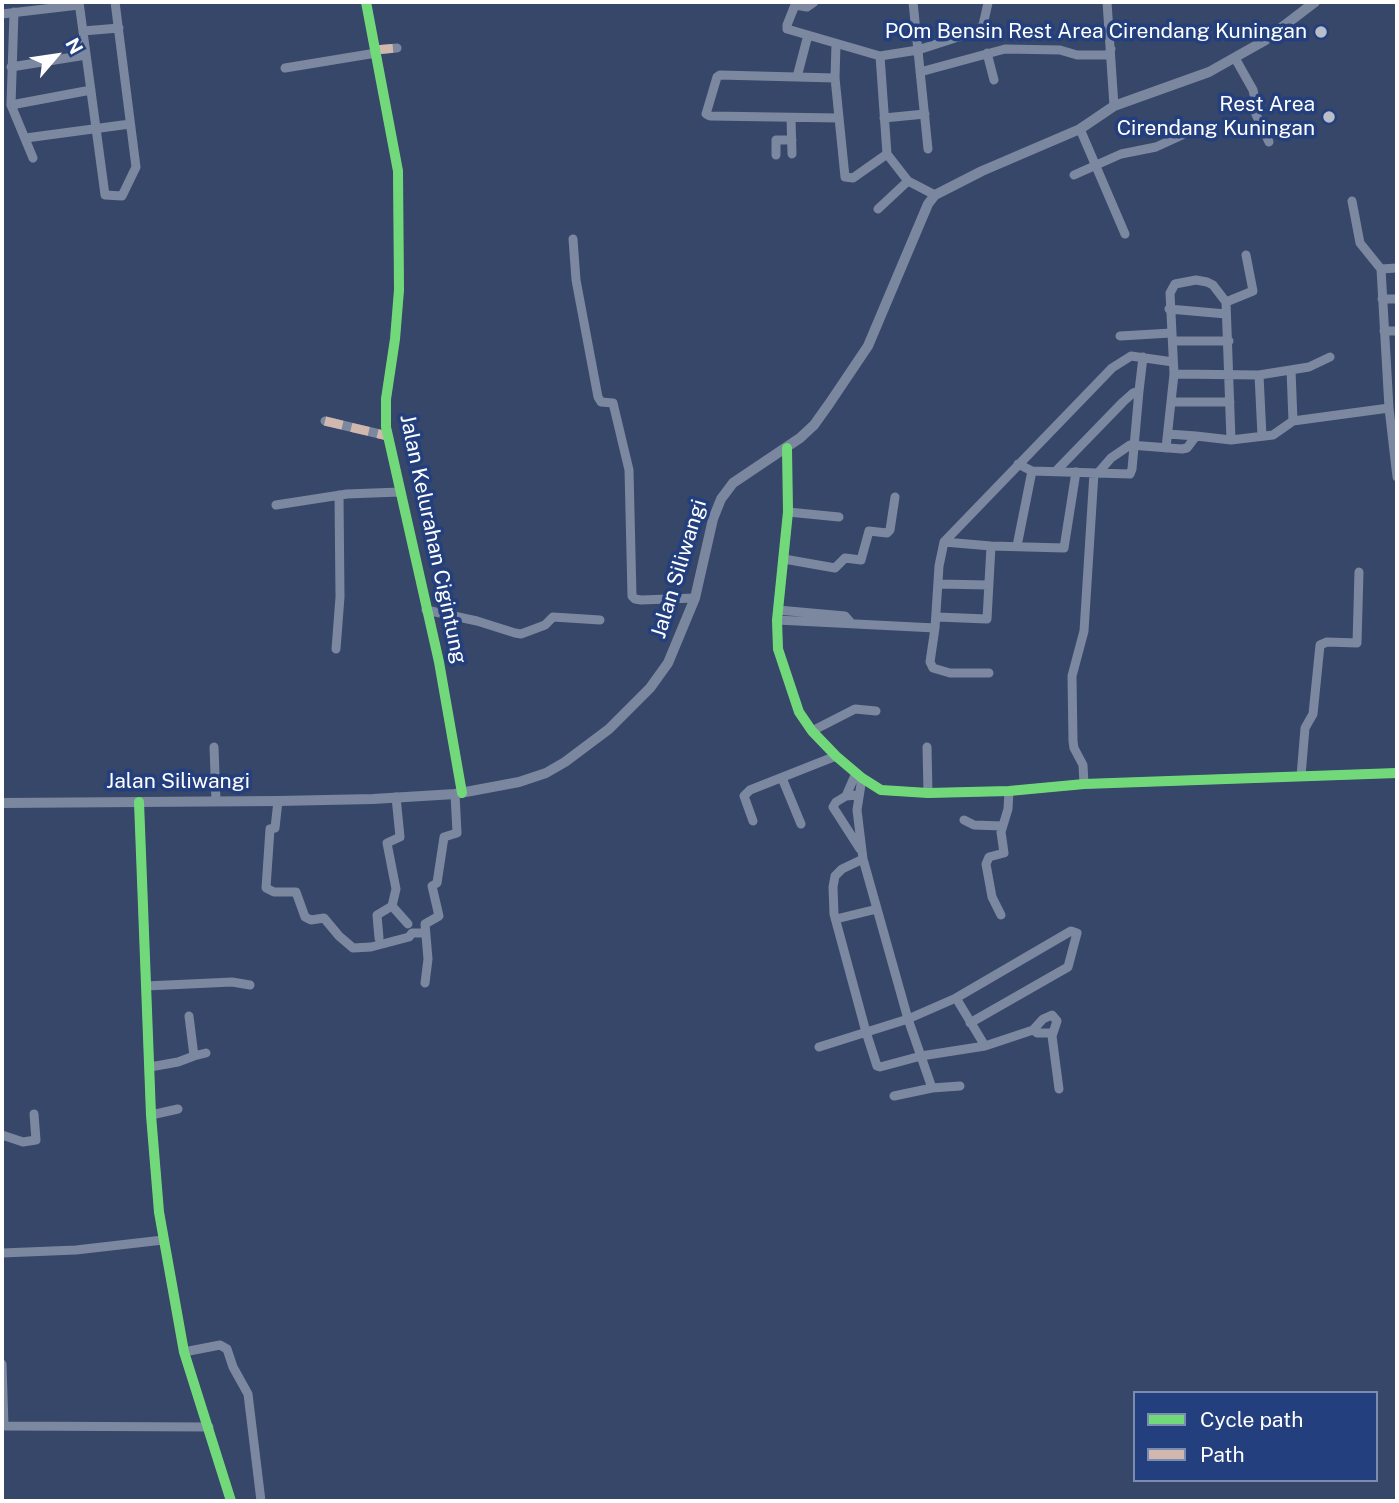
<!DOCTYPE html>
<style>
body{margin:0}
#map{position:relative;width:1399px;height:1503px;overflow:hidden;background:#374769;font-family:"Public Sans",sans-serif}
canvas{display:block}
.frame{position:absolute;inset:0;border:4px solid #fff;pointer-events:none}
.legend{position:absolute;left:1133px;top:1391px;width:245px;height:91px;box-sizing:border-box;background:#233f7d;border:2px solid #7b8cb1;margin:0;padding:9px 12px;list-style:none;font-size:21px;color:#fff}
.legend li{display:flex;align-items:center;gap:14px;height:35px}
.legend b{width:35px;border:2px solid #7b8cb1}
.north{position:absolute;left:21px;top:21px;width:70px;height:70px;-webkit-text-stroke:5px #233f7d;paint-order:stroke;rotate:61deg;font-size:19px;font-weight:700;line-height:28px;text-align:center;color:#fff}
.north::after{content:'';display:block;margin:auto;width:24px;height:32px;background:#fff;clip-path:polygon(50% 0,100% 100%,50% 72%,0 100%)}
</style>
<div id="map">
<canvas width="1399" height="1503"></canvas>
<div class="frame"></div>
<ul class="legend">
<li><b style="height:9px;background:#71d979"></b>Cycle path</li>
<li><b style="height:9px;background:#d1b7ad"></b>Path</li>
</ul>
<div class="north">N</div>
</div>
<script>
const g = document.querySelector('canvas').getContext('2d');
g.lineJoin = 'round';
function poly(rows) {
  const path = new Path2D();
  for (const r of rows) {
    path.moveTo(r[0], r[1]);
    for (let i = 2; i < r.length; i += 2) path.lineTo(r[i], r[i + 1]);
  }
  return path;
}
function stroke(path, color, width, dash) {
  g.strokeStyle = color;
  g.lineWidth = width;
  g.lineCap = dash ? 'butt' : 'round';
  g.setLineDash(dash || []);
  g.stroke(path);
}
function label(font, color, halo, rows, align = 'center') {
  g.font = font + ' "Public Sans",sans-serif';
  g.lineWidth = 7;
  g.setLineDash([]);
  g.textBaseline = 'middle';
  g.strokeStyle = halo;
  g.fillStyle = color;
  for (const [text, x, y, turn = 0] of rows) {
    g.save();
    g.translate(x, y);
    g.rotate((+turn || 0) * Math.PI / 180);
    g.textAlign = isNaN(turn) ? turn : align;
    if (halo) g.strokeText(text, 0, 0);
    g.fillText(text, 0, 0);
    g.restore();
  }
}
stroke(poly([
 [79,2,105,195,122,196,136,167,115,2],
 [366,2,398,171,399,290,395,339,386,399,386,427,439,662,462,793],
 [814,2,807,7,795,5,787,25,787,29,880,56,887,154,908,181,935,195],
 [913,2,928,149],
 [1107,2,1114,106],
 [14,12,11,105,33,158],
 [2,14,79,5],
 [83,31,119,28],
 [836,44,835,78,845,177,853,178,887,154],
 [375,50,397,48],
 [987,53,994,80],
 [880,56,918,50,977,31,983,25,988,3],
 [1235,58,1253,90,1255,99,1253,108,1269,142],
 [11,67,86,55],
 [285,68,376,53],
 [920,72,1005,49,1060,50,1077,55,1108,55,1111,49],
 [797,77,808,35],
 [835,78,720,75,717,77,706,114,710,116,839,118],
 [11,105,91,90],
 [791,118,792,154],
 [884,118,925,114],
 [1080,129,1125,234],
 [26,138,130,124],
 [776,155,776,140,792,140],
 [1074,175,1121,154,1156,147,1191,131],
 [1352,201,1360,243,1381,269,1389,408,1397,477],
 [878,209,908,181],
 [573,239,576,280,598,397,601,402,613,403,629,470,632,596,635,599,641,600,695,598],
 [1381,269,1397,268],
 [1382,299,1397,299],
 [1226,302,1253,291,1246,255],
 [1169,309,1226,314],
 [1384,331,1397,331],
 [1120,336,1171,333],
 [1173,341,1229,341],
 [1291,370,1293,421],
 [1174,374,1259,375,1309,367,1330,357],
 [1259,375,1262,436],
 [1172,402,1230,402],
 [325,421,388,436],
 [1168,434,1196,436],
 [787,448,788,512,777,620,778,649,799,712,812,731,836,756,862,778,881,790,928,793,1009,791,1084,784,1397,773],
 [1166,448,1174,374,1170,293,1175,284,1196,280,1207,282,1213,285,1226,302,1231,440],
 [1018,464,1032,471,1130,474,1132,469,1139,391],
 [1056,471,1123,402,1133,393,1139,391,1143,357],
 [1098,473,1111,458,1130,445,1182,449,1187,448,1196,436,1231,440,1273,435,1293,421,1389,408],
 [276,505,347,494,400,492],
 [788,512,839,517],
 [944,542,991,546,1064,548,1076,472],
 [1017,546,1032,471],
 [784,559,835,568,845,558,861,560,869,531,887,533,890,530,895,497],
 [938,584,989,585],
 [426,610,477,621,515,633,521,634,545,625,553,617,600,620],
 [778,610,845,616,852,624],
 [937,617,987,619,991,546],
 [777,620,935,628,939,566,944,542,1112,368,1131,356,1173,362],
 [935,628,930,662,933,668,950,673,989,673],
 [336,649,340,597,339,495],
 [812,731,855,709,876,711],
 [214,747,216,801],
 [927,747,928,793],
 [1301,776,1305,728,1313,714,1320,645,1327,642,1357,643,1359,572],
 [782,778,801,824],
 [862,778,857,810,863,859,908,1019,932,1088],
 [1084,784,1083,765,1074,748,1073,741,1072,676,1084,631,1094,473],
 [858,795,846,796,836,802,833,807,860,849],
 [846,796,856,773],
 [396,797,400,837,387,843,396,889,392,906,408,924],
 [278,801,275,828,270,829,266,888,274,892,296,892,305,917,311,920,324,918,339,936,353,948,371,947,409,937,412,933,425,933],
 [139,802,151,1115,159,1212,184,1352,231,1501],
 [964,820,974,825,1002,826],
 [753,821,744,796,750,790,836,756],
 [863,859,842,869,835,876,833,887,834,914,866,1032,877,1066,880,1067,921,1056,985,1046,1033,1030,1043,1019,1052,1015,1057,1021,1052,1036,1059,1089],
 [1001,915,992,897,986,864,989,857,1004,853,1001,832,1008,809,1009,791],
 [836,919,877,909],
 [379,938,377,915,392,906],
 [425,983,428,959,425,924,439,916,432,886,437,883,444,837,457,833,455,794],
 [146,986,232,982,250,985],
 [956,998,985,1046],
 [189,1016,194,1056,206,1053],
 [1033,1030,1037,1033,1053,1033],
 [819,1047,908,1019,956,998,1071,931,1077,933,1068,967,970,1023],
 [150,1067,178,1062,194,1056],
 [894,1096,932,1088,960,1086],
 [151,1115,178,1109],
 [2,1135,23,1142,36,1140,34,1114],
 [2,1253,76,1250,163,1240],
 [184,1352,220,1345,227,1349,233,1367,248,1394,261,1501],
 [2,1364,4,1426],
 [2,1426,209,1427]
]), '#7c88a0', 9);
stroke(poly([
 [2,803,278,801,373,799,455,794,519,782,546,773,565,762,609,729,650,688,668,663,695,598,713,519,721,499,733,483,800,438,814,425,829,404,868,346,928,204,935,195,982,171,1080,129,1114,106,1209,72,1264,41,1315,2]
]), '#7b879e', 10);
stroke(poly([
 [375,50,397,48],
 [325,421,388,436]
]), '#d1b7ad', 9, [18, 9]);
stroke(poly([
 [366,2,398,171,399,290,395,339,386,399,386,427,439,662,462,793],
 [787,448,788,512,777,620,778,649,799,712,812,731,836,756,862,778,881,790,928,793,1009,791,1084,784,1397,773],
 [139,802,151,1115,159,1212,184,1352,231,1501]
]), '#71d979', 10);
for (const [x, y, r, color] of [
 [1321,32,7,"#b9bfca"],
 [1329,117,7,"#b9bfca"]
]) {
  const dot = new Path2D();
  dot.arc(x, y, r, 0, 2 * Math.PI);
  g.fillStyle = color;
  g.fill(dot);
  stroke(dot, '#233f7d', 2.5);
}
label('21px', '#fff', '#233f7d', [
 ["POm Bensin Rest Area Cirendang Kuningan",1307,32],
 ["Rest Area",1315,105],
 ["Cirendang Kuningan",1315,129]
], 'right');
label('21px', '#fff', '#233f7d', [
 ["Jalan Kelurahan Cigintung",433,539,78],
 ["Jalan Siliwangi",679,569,-73],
 ["Jalan Siliwangi",178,782]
]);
</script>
